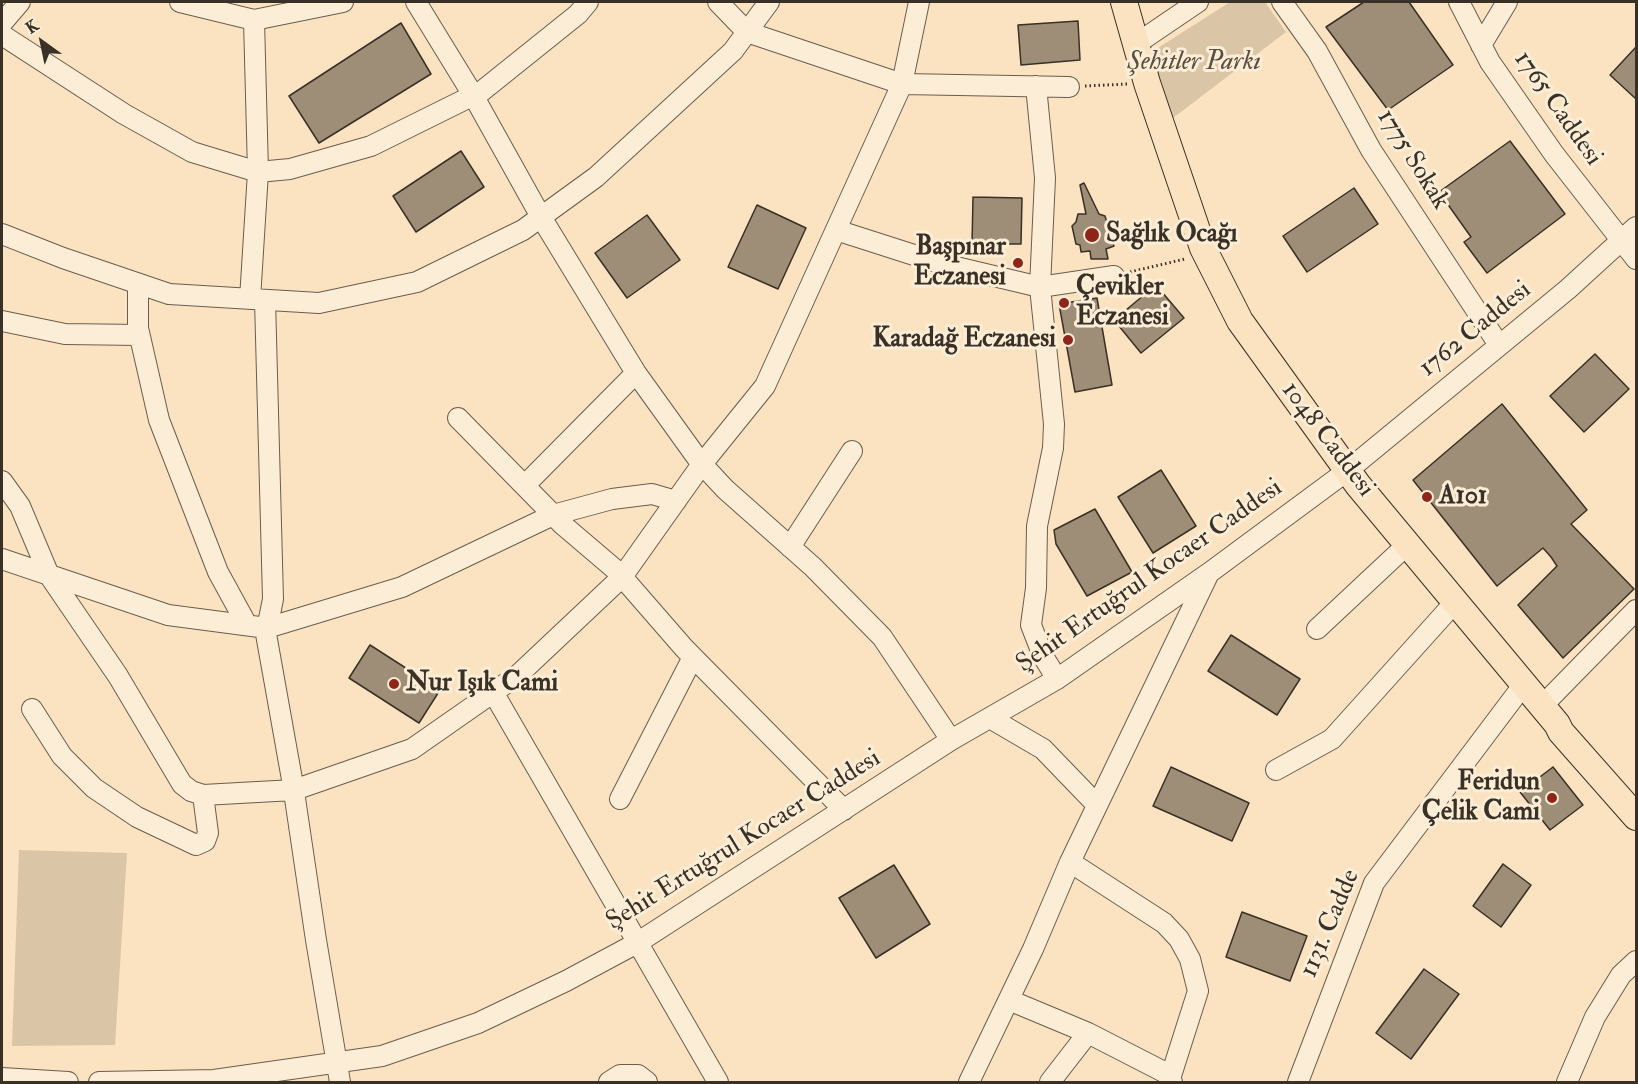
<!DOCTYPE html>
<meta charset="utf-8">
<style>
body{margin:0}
#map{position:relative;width:1638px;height:1084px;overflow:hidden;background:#fbe3c1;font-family:"IM FELL Double Pica",serif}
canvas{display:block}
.frame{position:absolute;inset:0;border:3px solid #393026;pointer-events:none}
.north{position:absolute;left:12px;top:12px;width:60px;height:60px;-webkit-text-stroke:4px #fcedd7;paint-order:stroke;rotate:327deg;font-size:16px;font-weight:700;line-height:24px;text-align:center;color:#393026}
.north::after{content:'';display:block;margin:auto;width:21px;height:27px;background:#393026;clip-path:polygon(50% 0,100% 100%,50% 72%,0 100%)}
</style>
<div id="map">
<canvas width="1638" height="1084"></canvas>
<div class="frame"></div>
<div class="north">K</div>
</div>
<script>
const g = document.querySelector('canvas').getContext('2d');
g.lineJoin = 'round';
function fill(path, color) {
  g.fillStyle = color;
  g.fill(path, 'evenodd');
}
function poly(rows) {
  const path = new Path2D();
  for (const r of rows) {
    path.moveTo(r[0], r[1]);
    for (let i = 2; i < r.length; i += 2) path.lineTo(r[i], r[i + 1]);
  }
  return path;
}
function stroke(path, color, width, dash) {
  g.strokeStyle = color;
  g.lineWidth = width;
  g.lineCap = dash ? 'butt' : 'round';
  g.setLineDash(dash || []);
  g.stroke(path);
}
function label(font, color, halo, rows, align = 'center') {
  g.font = font + ' "IM FELL Double Pica",serif';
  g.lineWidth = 6;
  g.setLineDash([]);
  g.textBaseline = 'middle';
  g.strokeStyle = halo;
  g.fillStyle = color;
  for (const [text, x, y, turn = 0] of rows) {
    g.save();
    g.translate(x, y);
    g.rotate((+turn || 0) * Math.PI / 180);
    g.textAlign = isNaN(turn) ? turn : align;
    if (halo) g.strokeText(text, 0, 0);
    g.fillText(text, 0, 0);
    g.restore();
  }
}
fill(poly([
 [1230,2,1265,2,1286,32,1173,118,1150,53],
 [19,850,127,853,115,1045,12,1046]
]), '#dac5a7');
const building = poly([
 [1364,2,1409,2,1453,65,1388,110,1326,27,1364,2],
 [1078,21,1080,60,1021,65,1018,25,1078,21],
 [401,23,431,74,319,143,289,96,401,23],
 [1636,47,1636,99,1610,75,1636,47],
 [1510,141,1565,214,1487,273,1464,242,1471,237,1439,192,1510,141],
 [461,151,484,187,416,232,393,196,461,151],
 [1084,183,1099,214,1105,216,1114,246,1106,249,1108,259,1091,259,1090,251,1081,252,1080,245,1076,244,1072,226,1076,222,1078,214,1086,214,1080,185,1084,183],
 [1354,188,1378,224,1307,272,1283,236,1354,188],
 [973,197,1022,198,1021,244,972,244,973,197],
 [757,205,806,228,778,289,728,267,757,205],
 [647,215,680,260,627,298,595,253,647,215],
 [1156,285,1184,318,1141,353,1114,320,1156,285],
 [1097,298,1112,385,1075,392,1059,304,1097,298],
 [1595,354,1629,389,1584,432,1550,396,1595,354],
 [1502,404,1587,510,1571,524,1634,589,1563,658,1518,605,1557,566,1551,557,1543,548,1497,586,1413,480,1502,404],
 [1161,470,1196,526,1153,553,1118,497,1161,470],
 [1095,509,1132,572,1087,596,1056,544,1054,530,1095,509],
 [1231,635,1300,679,1277,715,1208,671,1231,635],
 [370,645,440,690,419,723,349,678,370,645],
 [1171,767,1249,803,1232,841,1153,806,1171,767],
 [1553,767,1583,805,1550,830,1520,792,1553,767],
 [1503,864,1531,885,1501,927,1473,906,1503,864],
 [894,865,930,924,876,958,839,898,894,865],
 [1242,912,1307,936,1290,981,1226,957,1242,912],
 [1424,969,1459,994,1411,1059,1376,1033,1424,969]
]);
fill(building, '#9e8d77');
stroke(building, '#393026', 1.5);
const minor = poly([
 [180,2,254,20,343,2],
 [416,2,473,95,541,217,636,373,700,462,725,489,813,567,882,637,951,740],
 [718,2,747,32,902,84,1069,87],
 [1282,2,1317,51,1371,150,1499,345],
 [1459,2,1490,62,1554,154,1636,259],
 [2,23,20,2],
 [2,35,124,114,192,152,258,172,290,169,371,146,482,91,578,14,588,2],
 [1136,44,1198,2],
 [1481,45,1507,2],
 [1036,86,1045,178,1040,287,1054,424,1053,448,1037,526,1036,588,1031,625,1043,656,1057,679],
 [836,230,939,263,1040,287,1114,276],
 [2,234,63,258,169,294,319,303,417,282,523,230,596,177,733,51,769,2],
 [138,284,138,328,159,420,218,572,247,625],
 [250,299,258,172,254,20],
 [265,300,273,599,266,634,293,785,316,940,340,1082],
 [2,321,65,334,139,335],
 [458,418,563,525,617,571,684,648,844,810],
 [2,481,20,506,49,575,118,676,182,784,191,791,203,795,294,790,412,749,518,675,622,577,702,464,765,386,902,84,919,2],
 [525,485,636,373],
 [790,547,852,451],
 [2,559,168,615,267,628,402,587,553,515,612,499,652,494,676,501],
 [1317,629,1409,543],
 [493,692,718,1082],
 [1542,706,1636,610],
 [32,709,62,756,94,788,137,817,196,845,205,841,208,833,203,795],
 [990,718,1043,749,1097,805],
 [1276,770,1332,739,1456,601],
 [620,799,693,657],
 [1070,862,1164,923,1179,939,1190,959,1198,991,1169,1082],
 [1009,1000,1088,1033,1166,1073,1172,1082],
 [2,1078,68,1082],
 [99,1082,214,1080,382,1056,478,1023,566,981,637,943,951,740,1057,679,1209,573,1347,471,1568,289,1636,227],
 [609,1082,620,1075,638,1075,647,1082],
 [969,1082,1033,949,1070,862,1208,575],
 [1050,1082,1088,1033],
 [1298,1082,1374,883,1524,684],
 [1567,1082,1595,1017,1621,975,1636,961]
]);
const major = poly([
 [1124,2,1147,83,1203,248,1240,321,1358,485,1557,724,1561,732,1636,817]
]);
stroke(minor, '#6a5d4d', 22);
stroke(major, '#393026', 28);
stroke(poly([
 [1085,86,1127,84],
 [1130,272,1185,259]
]), '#393026', 3, [1.5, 3]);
stroke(minor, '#fcedd7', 20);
stroke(major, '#fbe3c1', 26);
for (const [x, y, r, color] of [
 [1092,235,8,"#8f2418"],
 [1018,263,6,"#8f2418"],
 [1064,303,6,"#8f2418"],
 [1068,340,6,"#8f2418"],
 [1427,497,6,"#8f2418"],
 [394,684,6,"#8f2418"],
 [1552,798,6,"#8f2418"]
]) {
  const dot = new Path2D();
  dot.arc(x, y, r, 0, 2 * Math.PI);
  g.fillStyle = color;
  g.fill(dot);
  stroke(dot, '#fcedd7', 2);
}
label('italic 26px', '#594e40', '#fcedd7', [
 ["Şehitler Parkı",1194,63]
]);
label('26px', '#393026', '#fcedd7', [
 ["1765 Caddesi",1557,109,55],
 ["1775 Sokak",1412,160,58],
 ["1762 Caddesi",1476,330,-39],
 ["1048 Caddesi",1327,440,53],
 ["Şehit Ertuğrul Kocaer Caddesi",1150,577,-35],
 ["Şehit Ertuğrul Kocaer Caddesi",744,841,-32],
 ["1131. Cadde",1331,924,-67]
]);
label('bold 26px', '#393026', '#fcedd7', [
 ["Sağlık Ocağı",1106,235],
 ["Başpınar",1006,248,"right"],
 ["Eczanesi",1006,278,"right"],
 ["Çevikler",1076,288],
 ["Eczanesi",1076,318],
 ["Karadağ Eczanesi",1056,340,"right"],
 ["A101",1439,497],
 ["Nur Işık Cami",406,684],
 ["Feridun",1540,783,"right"],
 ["Çelik Cami",1540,813,"right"]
], 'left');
</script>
